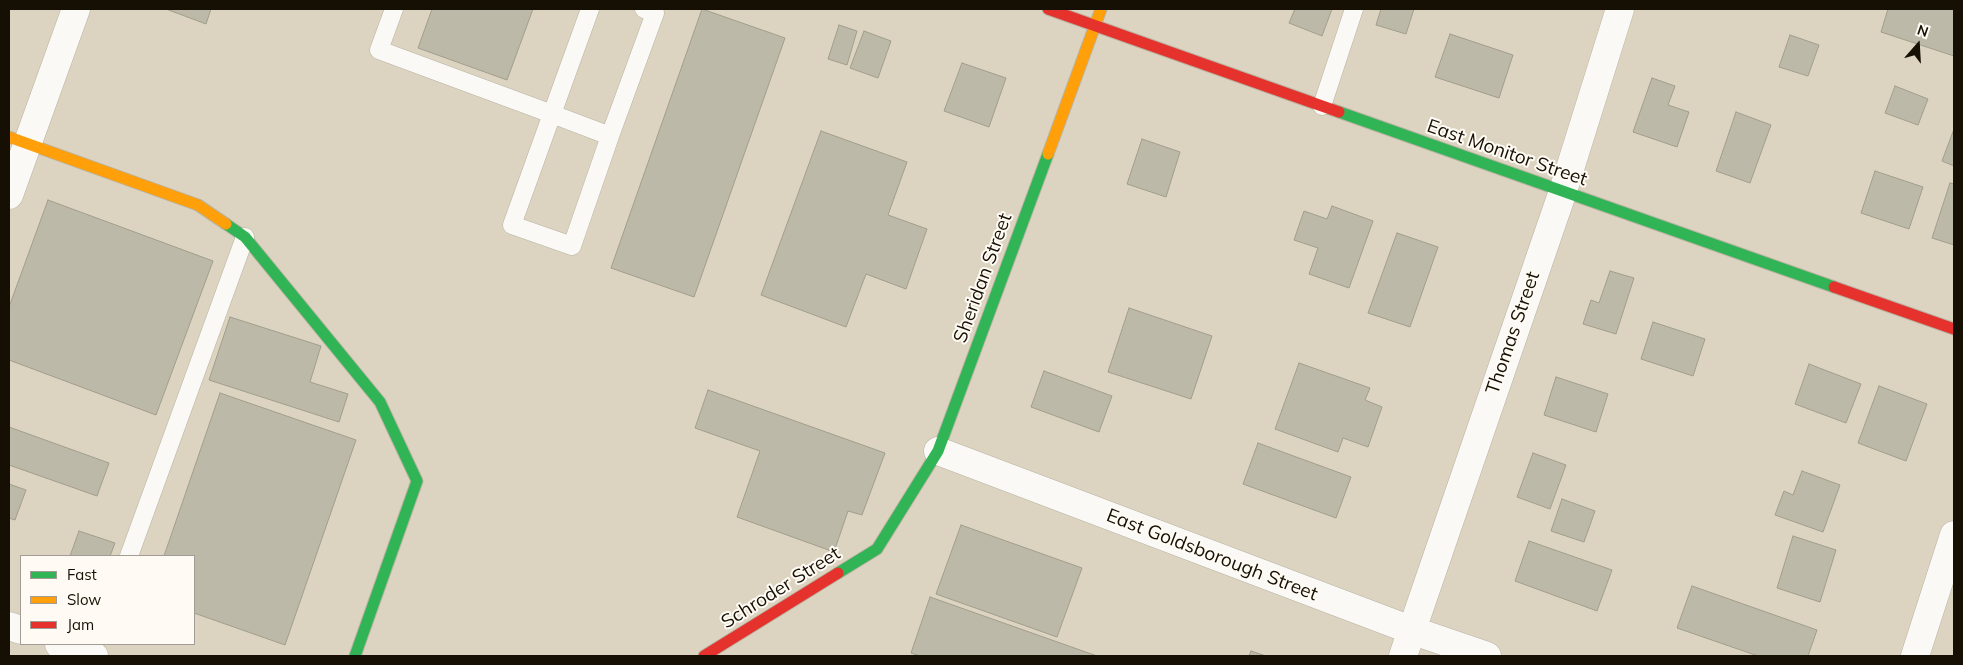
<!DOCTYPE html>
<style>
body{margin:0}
#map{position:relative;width:1963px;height:665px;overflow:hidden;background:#dcd4c0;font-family:Mulish,sans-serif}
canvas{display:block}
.frame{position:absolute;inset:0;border:10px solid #151003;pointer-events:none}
.legend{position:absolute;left:20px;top:555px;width:175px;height:90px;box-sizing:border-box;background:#fffbf4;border:1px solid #a19d94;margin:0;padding:6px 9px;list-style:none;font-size:15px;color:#151003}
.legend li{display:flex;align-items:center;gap:10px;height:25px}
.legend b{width:25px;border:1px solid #a19d94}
.north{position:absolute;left:1893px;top:20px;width:50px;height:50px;-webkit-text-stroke:4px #fffbf4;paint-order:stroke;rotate:19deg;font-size:14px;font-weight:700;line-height:20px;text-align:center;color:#151003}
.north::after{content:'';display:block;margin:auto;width:18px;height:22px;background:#151003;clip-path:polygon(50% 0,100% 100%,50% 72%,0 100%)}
</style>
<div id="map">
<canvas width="1963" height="665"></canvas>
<div class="frame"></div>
<ul class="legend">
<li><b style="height:6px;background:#30b455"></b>Fast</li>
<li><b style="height:6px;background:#ff9f0a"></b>Slow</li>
<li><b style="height:6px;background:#e5322d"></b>Jam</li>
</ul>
<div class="north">N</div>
</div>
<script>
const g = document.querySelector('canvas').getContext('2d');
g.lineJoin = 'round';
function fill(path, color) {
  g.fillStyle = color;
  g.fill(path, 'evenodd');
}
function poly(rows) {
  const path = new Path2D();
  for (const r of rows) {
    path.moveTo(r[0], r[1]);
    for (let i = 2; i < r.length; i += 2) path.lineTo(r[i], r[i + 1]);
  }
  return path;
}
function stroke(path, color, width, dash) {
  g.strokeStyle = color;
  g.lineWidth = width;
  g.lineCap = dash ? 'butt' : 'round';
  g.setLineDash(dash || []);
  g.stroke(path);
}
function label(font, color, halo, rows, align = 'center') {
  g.font = font + ' Mulish,sans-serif';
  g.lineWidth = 4;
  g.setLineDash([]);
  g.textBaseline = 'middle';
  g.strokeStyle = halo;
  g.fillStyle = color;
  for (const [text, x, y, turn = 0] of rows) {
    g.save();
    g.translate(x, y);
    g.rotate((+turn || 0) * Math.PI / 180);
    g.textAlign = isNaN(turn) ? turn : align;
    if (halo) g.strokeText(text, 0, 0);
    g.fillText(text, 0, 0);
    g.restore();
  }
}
const building = poly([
 [166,9,211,9,206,24,166,9],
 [432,9,533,9,507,80,418,48,432,9],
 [702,9,785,38,694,297,611,268,702,9],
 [1295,9,1332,9,1322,36,1289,23,1295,9],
 [1381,9,1414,9,1406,34,1376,25,1381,9],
 [1888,9,1954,9,1954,56,1881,32,1888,9],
 [839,25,857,31,847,65,828,59,839,25],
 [864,31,891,41,878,78,850,68,864,31],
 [1450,34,1513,55,1499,98,1435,77,1450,34],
 [1790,35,1819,45,1808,76,1779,67,1790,35],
 [962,63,1006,78,989,127,944,111,962,63],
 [1652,78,1675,86,1668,105,1689,112,1677,147,1633,132,1652,78],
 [1895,86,1928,99,1918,125,1885,113,1895,86],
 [1736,112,1771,125,1750,183,1716,171,1736,112],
 [1954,129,1954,166,1942,161,1954,129],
 [821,131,907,162,888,215,927,229,906,289,866,274,846,327,761,295,821,131],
 [1142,139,1180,152,1166,197,1127,184,1142,139],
 [1875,171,1923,187,1909,229,1861,213,1875,171],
 [1950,183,1954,184,1954,245,1932,238,1950,183],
 [48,200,213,261,156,415,9,360,9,307,48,200],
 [1332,206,1373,221,1349,288,1309,274,1318,248,1294,240,1304,211,1327,219,1332,206],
 [1397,233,1438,247,1410,327,1368,313,1397,233],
 [1610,271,1634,278,1616,334,1583,324,1591,300,1599,303,1610,271],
 [1129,308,1212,336,1191,399,1108,372,1129,308],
 [230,317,321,346,310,382,348,394,339,422,209,380,230,317],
 [1653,322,1705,339,1693,376,1641,359,1653,322],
 [1299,363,1370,388,1365,400,1382,407,1368,447,1343,438,1338,452,1275,429,1299,363],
 [1809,364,1861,384,1846,423,1795,404,1809,364],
 [1044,371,1112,396,1099,432,1031,407,1044,371],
 [1556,377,1608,394,1596,432,1544,415,1556,377],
 [1879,386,1927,404,1906,461,1858,443,1879,386],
 [708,390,885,453,862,515,848,511,834,552,737,517,760,451,695,428,708,390],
 [220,393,356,440,285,645,194,613,194,556,164,556,220,393],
 [9,427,109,463,97,496,9,465,9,427],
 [1258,443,1351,477,1336,518,1243,484,1258,443],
 [1533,453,1566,465,1550,509,1517,497,1533,453],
 [1802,471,1840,485,1823,532,1775,515,1784,491,1793,495,1802,471],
 [9,484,26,490,15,520,9,518,9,484],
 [1562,499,1595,511,1584,542,1551,531,1562,499],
 [961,525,1082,568,1057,637,936,594,961,525],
 [79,531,115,543,110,556,70,556,79,531],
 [1793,536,1836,550,1820,602,1777,588,1793,536],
 [1529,541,1612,570,1597,611,1515,581,1529,541],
 [1692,586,1817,630,1808,656,1758,656,1677,628,1692,586],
 [930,597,1097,656,920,656,911,653,930,597],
 [1251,651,1266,656,1249,656,1251,651]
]);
fill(building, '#bdb9a9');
stroke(building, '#a19d8c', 1);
const lane = poly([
 [394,9,379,50,552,114,610,136,572,246,512,225,552,114,590,9],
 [1322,106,1354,9],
 [610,136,655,13,644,9],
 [129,556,245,237]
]);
const street = poly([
 [9,195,76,9],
 [938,451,1411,630,1487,656],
 [9,626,21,630],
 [59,644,94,656],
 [1403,656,1563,191,1620,9],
 [1915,656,1954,535]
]);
const fast = poly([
 [1339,112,1834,287],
 [226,224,245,237,380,402,417,481,355,656],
 [838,573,877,549,938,451,1048,154]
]);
const slow = poly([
 [9,137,198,205,226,224],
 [1048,154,1101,9]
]);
const jam = poly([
 [1048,9,1339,112],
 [1834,287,1954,329],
 [704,656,838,573]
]);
stroke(lane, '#b9b3a2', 19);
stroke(street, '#b9b3a2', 29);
stroke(fast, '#b9b3a2', 13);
stroke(slow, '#b9b3a2', 13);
stroke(jam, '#b9b3a2', 13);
stroke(lane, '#faf9f6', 18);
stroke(street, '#faf9f6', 28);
stroke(fast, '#30b455', 11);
stroke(slow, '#ff9f0a', 11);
stroke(jam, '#e5322d', 11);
label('19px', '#151003', '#fffbf4', [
 ["East Monitor Street",1507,153,19],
 ["Sheridan Street",983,278,-70],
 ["Thomas Street",1513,333,-71],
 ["East Goldsborough Street",1212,555,21],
 ["Schroder Street",781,588,-32]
]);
</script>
